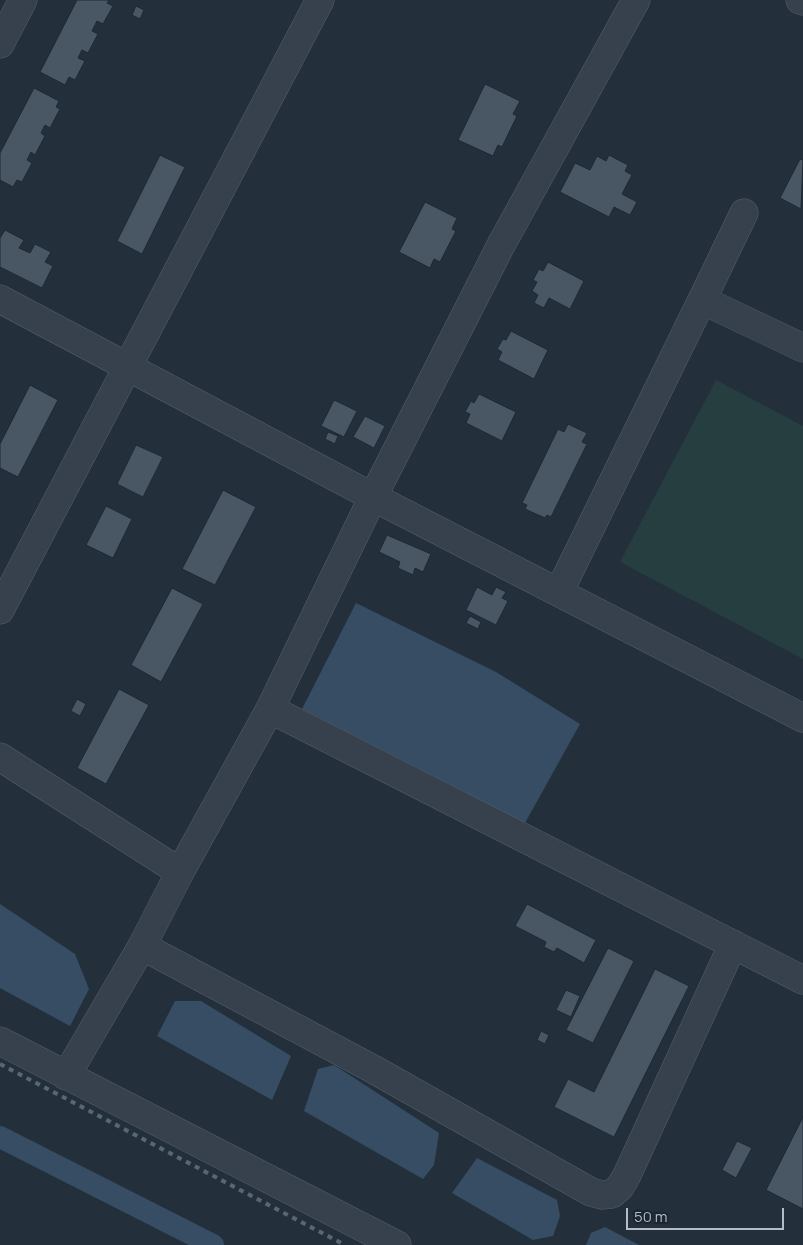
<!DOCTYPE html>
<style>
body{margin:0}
#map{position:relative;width:803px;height:1245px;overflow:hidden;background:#23303c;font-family:Manrope,sans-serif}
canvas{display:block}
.scale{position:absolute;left:626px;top:1208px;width:158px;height:22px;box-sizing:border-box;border:2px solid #b3bcc8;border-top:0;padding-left:6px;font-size:15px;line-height:18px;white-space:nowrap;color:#b3bcc8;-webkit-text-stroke:4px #1c2632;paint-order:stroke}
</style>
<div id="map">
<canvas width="803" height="1245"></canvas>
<div class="scale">50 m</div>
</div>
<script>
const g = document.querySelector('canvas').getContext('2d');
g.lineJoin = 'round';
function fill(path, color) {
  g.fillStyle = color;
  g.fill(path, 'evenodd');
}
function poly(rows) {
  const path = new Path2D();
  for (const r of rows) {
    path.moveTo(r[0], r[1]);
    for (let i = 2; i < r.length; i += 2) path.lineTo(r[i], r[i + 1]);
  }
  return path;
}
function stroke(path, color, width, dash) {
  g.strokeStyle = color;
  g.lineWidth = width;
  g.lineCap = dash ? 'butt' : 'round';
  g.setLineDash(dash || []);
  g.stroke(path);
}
fill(poly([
 [716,380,803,426,803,659,620,562]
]), '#263e3f');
fill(poly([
 [356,603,496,672,580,724,525,823,302,709],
 [0,904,75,954,89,989,70,1026,0,988],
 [175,1001,201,1001,291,1056,272,1100,157,1036],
 [334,1065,439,1133,434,1165,423,1179,304,1111,318,1069],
 [477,1158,557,1200,560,1216,553,1236,533,1240,452,1193],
 [605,1227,639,1245,586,1245,591,1233]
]), '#374d63');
stroke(poly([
 [0,1137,213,1245]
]), '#374d63', 22);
const building = poly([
 [77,0,109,0,107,3,113,6,103,24,97,21,92,31,98,34,88,53,82,50,78,58,85,61,75,80,69,77,65,85,40,72,77,0],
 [136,6,144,10,140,19,132,15,136,6],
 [485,84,520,101,513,114,517,116,502,147,498,145,493,156,458,140,485,84],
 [34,88,59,101,56,107,60,109,50,128,45,125,41,133,45,136,35,155,31,152,27,160,32,163,22,182,17,180,13,187,0,180,0,153,34,88],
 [160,155,185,167,142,254,117,241,160,155],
 [609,155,628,165,625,171,632,175,622,194,637,202,630,215,614,207,609,217,560,192,575,163,590,170,597,156,606,161,609,155],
 [800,159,803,160,801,209,780,198,800,159],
 [425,202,457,218,452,229,456,231,440,262,434,259,430,268,399,252,425,202],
 [5,230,24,240,19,248,30,253,35,244,51,252,45,262,53,266,42,288,0,267,0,238,5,230],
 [548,262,584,281,570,309,549,298,544,308,534,303,538,295,532,291,537,282,533,280,539,269,543,271,548,262],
 [511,331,548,350,534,379,498,360,502,352,497,349,503,339,506,340,511,331],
 [30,385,58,400,18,477,0,468,0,444,30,385],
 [479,394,516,412,502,441,466,423,470,414,465,412,471,401,474,403,479,394],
 [334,400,357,411,344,437,321,426,334,400],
 [365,416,385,426,374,448,353,437,365,416],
 [568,424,587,433,582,442,587,444,551,517,547,515,545,518,525,509,527,505,522,503,558,429,564,432,568,424],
 [328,432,338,436,335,444,325,439,328,432],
 [136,445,163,457,143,497,117,484,136,445],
 [223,490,256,507,215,585,182,569,223,490],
 [106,506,132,519,113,558,86,545,106,506],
 [387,535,431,554,423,572,415,568,413,575,398,568,400,562,379,552,387,535],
 [477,587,492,595,496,587,506,592,502,598,508,601,496,625,466,610,477,587],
 [172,588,203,604,161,682,131,665,172,588],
 [470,616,481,622,478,629,466,623,470,616],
 [119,689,149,705,106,784,77,768,119,689],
 [77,699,86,704,80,716,71,711,77,699],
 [527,904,596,940,584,963,557,948,554,952,544,947,546,942,515,926,527,904],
 [608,948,634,961,593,1043,566,1030,608,948],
 [655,969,689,986,614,1137,554,1107,568,1079,594,1092,655,969],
 [566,990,580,996,571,1017,556,1010,566,990],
 [541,1031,549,1035,545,1044,537,1040,541,1031],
 [803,1117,803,1209,766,1190,803,1117],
 [737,1141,752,1148,736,1178,722,1170,737,1141]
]);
fill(building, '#495765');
stroke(building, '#1e2834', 1);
const minor = poly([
 [800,0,803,1],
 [0,44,23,0],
 [744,213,702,300,803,348],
 [0,299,373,497,803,718],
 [559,592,702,300],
 [0,610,320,0],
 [270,709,803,980],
 [0,757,180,872],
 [142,946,373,1069,591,1192,602,1195,612,1194,620,1187,627,1175,733,944],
 [0,1041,397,1245],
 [66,1076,142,946,180,872,270,709,373,497,501,245,636,0]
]);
stroke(minor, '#555f6b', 29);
stroke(minor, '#37414d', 28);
stroke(poly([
 [0,1064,345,1245]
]), '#596674', 4, [5, 5]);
</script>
